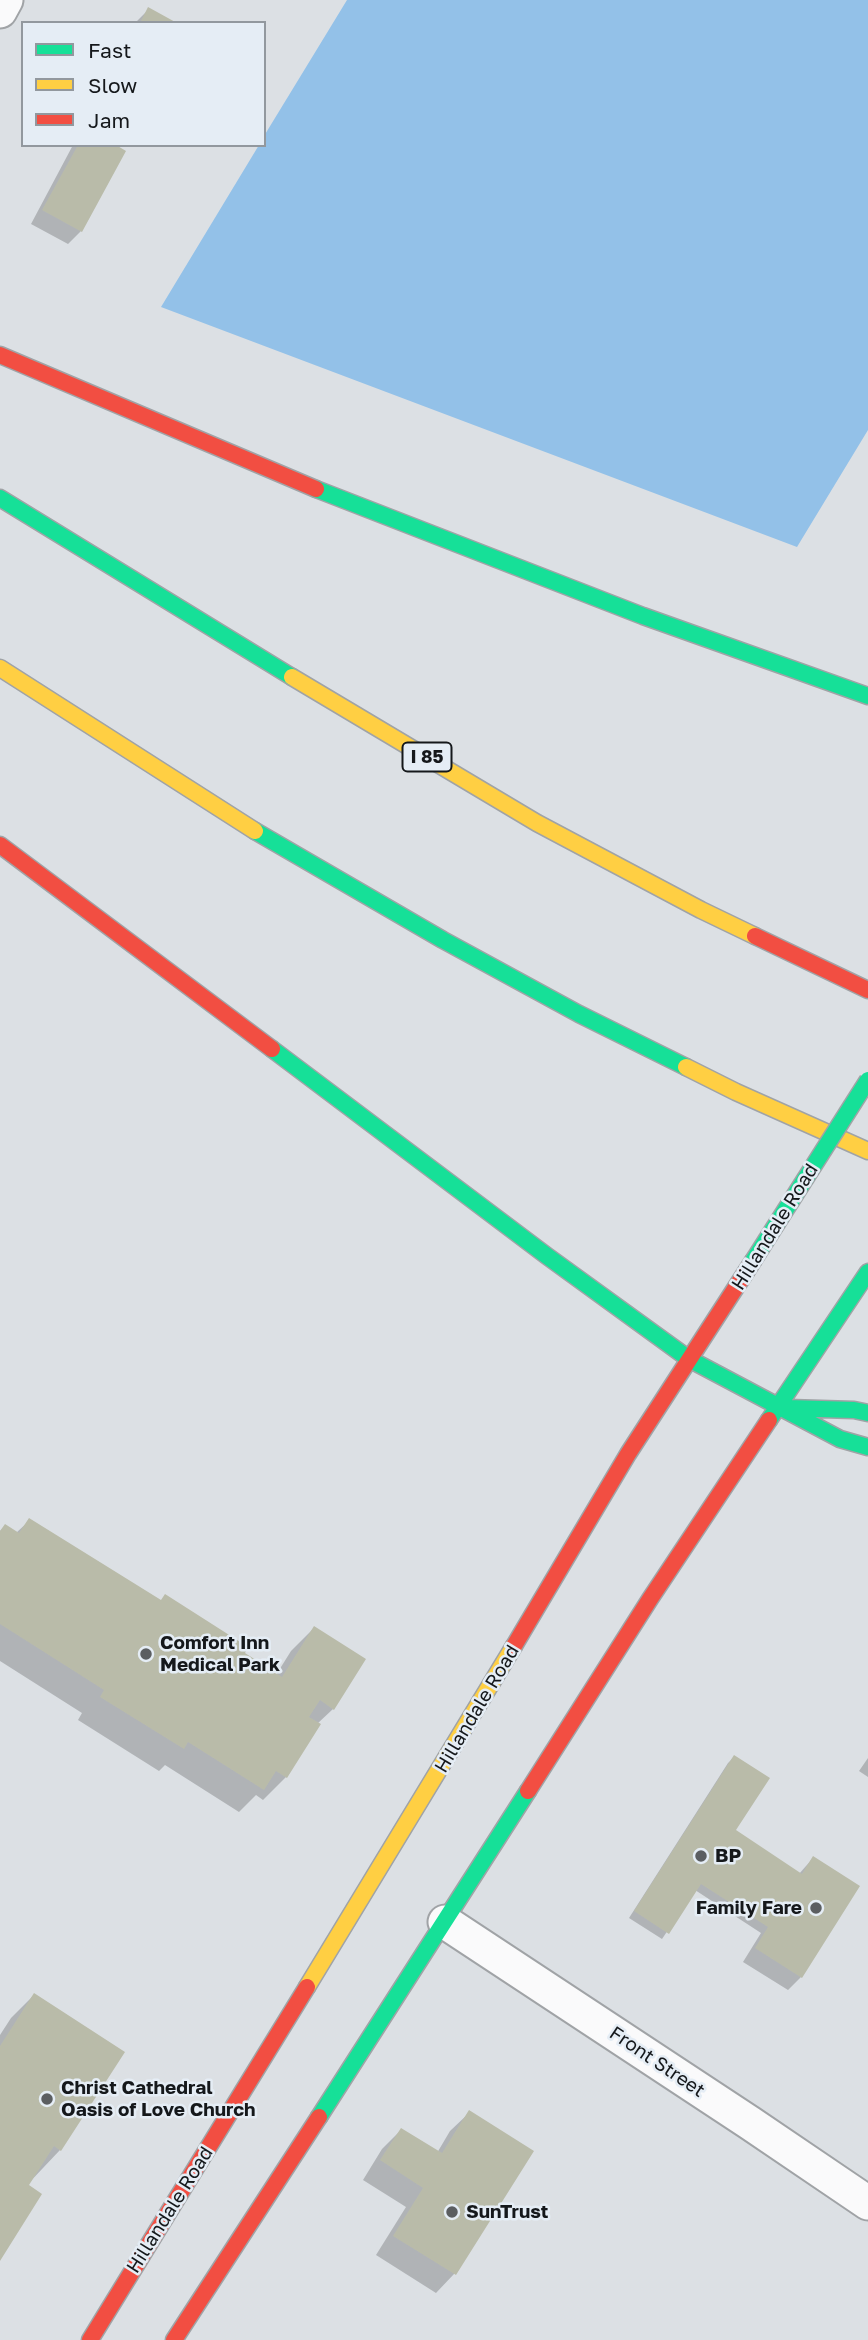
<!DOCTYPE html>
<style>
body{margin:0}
#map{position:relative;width:868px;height:2340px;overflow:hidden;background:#dce0e4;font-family:"Golos Text",sans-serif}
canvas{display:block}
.legend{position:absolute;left:21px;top:21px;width:245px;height:126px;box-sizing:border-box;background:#e5edf5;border:2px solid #92989e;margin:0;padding:9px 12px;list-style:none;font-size:21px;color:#15181b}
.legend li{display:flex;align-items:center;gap:14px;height:35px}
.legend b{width:35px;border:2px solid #92989e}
</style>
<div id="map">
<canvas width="868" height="2340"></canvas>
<ul class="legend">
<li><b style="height:9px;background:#16e098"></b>Fast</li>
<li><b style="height:9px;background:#ffcf43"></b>Slow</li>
<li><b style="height:9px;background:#f24e42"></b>Jam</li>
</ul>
</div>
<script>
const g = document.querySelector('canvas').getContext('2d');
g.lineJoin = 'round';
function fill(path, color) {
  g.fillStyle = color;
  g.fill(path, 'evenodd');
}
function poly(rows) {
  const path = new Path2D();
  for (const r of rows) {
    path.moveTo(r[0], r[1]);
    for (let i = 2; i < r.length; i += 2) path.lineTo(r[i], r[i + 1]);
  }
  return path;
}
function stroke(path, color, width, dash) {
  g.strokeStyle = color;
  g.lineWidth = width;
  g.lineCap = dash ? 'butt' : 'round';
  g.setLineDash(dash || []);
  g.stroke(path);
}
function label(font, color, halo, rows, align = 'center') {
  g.font = font + ' "Golos Text",sans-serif';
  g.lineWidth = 5;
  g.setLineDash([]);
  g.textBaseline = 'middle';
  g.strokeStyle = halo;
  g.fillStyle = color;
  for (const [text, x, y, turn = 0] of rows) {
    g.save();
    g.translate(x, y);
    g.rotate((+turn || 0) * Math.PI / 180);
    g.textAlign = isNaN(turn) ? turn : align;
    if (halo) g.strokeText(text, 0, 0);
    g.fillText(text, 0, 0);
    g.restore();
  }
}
fill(poly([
 [347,0,868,0,868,430,797,547,161,307,259,145,264,145,264,136]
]), '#93c1e8');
fill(poly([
 [149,9,174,23,135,23],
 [73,145,112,145,81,231,68,244,31,224],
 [30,1520,276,1675,291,1651,314,1628,333,1709,317,1724,286,1777,263,1800,256,1795,239,1812,165,1765,159,1771,78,1720,82,1713,0,1661,0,1531,5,1526,16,1533],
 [734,1757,733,1831,799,1874,813,1858,858,1886,801,1977,788,1990,743,1962,761,1933,695,1890,662,1939,629,1918,728,1763],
 [868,1758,868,1777,859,1771],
 [34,1995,60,2150,26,2186,0,2257,0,2035,11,2018],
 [469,2113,532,2152,454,2274,436,2293,376,2255,406,2207,363,2180,382,2149,401,2130,437,2153,450,2131]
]), '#0003');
fill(poly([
 [148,7,177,23,140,23],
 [78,145,116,145,126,151,82,232,42,210],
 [29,1518,161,1600,165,1594,248,1647,245,1653,282,1677,314,1626,366,1659,334,1710,320,1700,309,1717,321,1724,287,1778,276,1771,264,1790,188,1742,184,1749,100,1697,104,1690,0,1624,0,1531,5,1524,19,1533],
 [734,1755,770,1778,736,1830,802,1874,813,1856,860,1886,802,1978,755,1948,768,1927,701,1884,669,1934,634,1911],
 [34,1993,125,2052,61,2151,54,2146,29,2185,42,2194,0,2261,0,2046],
 [469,2110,534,2151,456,2275,393,2236,423,2188,380,2160,401,2128,442,2153]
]), '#b9bba9');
const street = poly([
 [0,11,6,0],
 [445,1922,750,2123,868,2203]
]);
const fast = poly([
 [316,489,643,616,868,696],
 [0,498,292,677],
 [255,831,443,940,579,1014,686,1067],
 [272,1049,547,1256,689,1359],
 [689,1359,840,1439,868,1447],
 [788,1408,854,1410,868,1413],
 [769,1420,868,1272],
 [319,2117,528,1791]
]);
const slow = poly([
 [0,668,255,831],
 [292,677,537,823,701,910,755,936],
 [686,1067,736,1092,868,1151],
 [307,1987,514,1646]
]);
const jam = poly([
 [0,355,316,489],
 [0,845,272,1049],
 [755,936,868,990],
 [514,1646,628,1454,753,1261],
 [528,1791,650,1599,769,1420],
 [90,2340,307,1987],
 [174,2340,319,2117]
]);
stroke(street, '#a0a3a6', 37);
stroke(fast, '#a0a3a6', 19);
stroke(slow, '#a0a3a6', 19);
stroke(jam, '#a0a3a6', 19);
stroke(street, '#fafafb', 33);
stroke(fast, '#16e098', 16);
stroke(slow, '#ffcf43', 16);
stroke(jam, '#f24e42', 16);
const fastBridge = poly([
 [753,1261,868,1080]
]);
stroke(fastBridge, '#a0a3a6', 19, []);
stroke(fastBridge, '#16e098', 16);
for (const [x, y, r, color] of [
 [146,1654,7,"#5b5e61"],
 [701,1856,7,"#5b5e61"],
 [816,1908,7,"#5b5e61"],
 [47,2099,7,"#5b5e61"],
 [452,2212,7,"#5b5e61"]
]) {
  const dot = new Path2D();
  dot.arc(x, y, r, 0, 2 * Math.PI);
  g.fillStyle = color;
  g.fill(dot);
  stroke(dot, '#e5edf5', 2.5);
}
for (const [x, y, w] of [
 [427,757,49]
]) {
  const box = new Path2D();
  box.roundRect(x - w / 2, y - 14.5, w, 29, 5);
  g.fillStyle = '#e5edf5';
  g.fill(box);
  stroke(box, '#15181b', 2);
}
label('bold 18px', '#15181b', null, [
 ["I 85",427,757]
]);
label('19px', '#15181b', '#e5edf5', [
 ["Hillandale Road",775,1227,-58],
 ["Hillandale Road",477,1709,-59],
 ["Front Street",657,2062,34],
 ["Hillandale Road",170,2210,-58]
]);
label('bold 19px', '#15181b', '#e5edf5', [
 ["Comfort Inn",160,1643],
 ["Medical Park",160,1665],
 ["BP",715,1856],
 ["Family Fare",802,1908,"right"],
 ["Christ Cathedral",61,2088],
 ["Oasis of Love Church",61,2110],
 ["SunTrust",466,2212]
], 'left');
</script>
